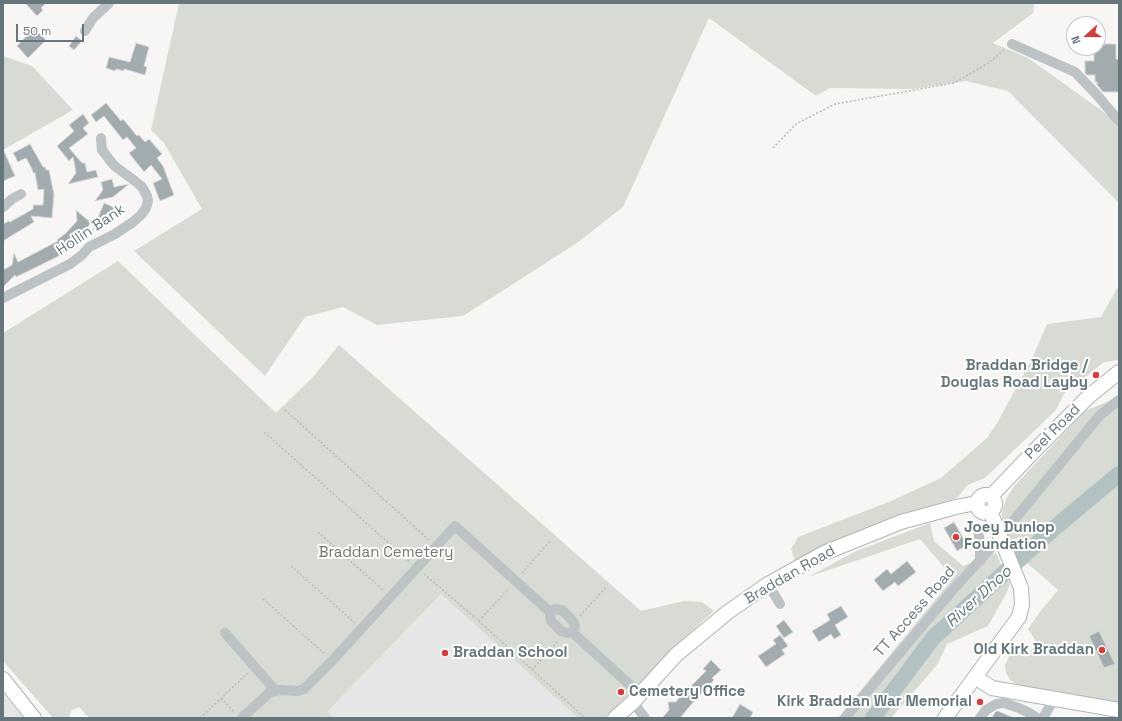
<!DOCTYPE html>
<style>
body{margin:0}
#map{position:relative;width:1122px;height:721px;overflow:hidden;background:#f7f6f5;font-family:"Space Grotesk",sans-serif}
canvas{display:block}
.frame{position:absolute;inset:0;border:4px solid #66777c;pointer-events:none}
.north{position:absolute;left:1066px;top:16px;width:40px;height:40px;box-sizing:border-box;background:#fff;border:1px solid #c2c9cb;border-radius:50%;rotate:249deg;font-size:11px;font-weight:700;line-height:16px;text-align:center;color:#66777c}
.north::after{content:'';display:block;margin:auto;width:14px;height:18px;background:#ce3f3d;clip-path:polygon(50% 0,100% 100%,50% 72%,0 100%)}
.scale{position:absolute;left:16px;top:24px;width:68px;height:18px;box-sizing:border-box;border:2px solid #66777c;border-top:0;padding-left:5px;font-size:12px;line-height:14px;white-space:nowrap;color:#66777c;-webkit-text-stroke:3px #fff;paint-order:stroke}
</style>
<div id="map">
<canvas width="1122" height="721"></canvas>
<div class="frame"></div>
<div class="north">N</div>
<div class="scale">50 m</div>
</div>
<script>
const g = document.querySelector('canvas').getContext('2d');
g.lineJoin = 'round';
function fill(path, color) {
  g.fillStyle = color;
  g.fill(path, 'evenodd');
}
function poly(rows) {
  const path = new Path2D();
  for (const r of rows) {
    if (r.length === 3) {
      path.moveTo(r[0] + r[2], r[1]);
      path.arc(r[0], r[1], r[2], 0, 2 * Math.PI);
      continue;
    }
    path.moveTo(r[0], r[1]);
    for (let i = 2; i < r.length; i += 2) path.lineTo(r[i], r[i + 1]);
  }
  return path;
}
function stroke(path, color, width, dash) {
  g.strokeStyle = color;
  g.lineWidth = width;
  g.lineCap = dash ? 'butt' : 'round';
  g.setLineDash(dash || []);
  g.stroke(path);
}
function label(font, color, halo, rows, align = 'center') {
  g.font = font + ' "Space Grotesk",sans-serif';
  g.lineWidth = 4;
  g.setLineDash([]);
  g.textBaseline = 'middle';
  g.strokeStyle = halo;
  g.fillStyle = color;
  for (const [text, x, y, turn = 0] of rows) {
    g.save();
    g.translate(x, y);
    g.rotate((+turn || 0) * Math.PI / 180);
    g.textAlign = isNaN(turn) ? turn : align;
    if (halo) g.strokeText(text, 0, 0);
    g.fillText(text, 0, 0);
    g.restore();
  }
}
fill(poly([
 [441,594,578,718,334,718,327,712],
 [3,692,24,718,3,718]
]), '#e5e6e5');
fill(poly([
 [179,3,1034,3,1033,13,993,43,1028,58,1112,118,1119,127,1119,203,1008,91,966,81,913,89,830,88,816,96,709,18,623,207,577,243,463,316,377,325,343,307,305,317,265,376,134,251,202,209,164,143,151,130],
 [3,56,32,66,73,110,3,150],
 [118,261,276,413,313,377,339,345,641,611,684,601,702,602,714,611,678,644,639,685,636,685,632,692,605,718,578,718,441,594,327,712,334,718,89,718,79,707,72,710,68,718,53,718,3,661,3,333],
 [1119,285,1119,360,1104,362,1064,394,1056,410,985,478,968,485,957,498,891,519,795,561,791,549,798,537,891,501,941,478,987,438,997,423,1032,359,1047,324,1101,317],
 [1119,393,1119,705,1019,686,1010,680,1006,673,1005,665,1010,654,1014,649,1026,657,1037,643,1028,629,1039,613,1058,590,1011,549,1005,535,1002,522,1002,511,1006,499,1015,485,1085,411,1116,398],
 [930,523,934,541,963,566,996,553,1010,584,1006,594,988,626,947,644,937,665,891,718,838,718,953,578,920,539,808,577,856,551]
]), '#d8dbd4');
stroke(poly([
 [873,718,933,638,982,593,1052,530,1119,474]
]), '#b2c1c2', 16);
const building = poly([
 [25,3,46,3,41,8,43,10,37,16,25,3],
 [34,28,46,40,28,58,17,46,34,28],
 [76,36,82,41,74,50,69,46,76,36],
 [136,43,149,47,144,66,147,67,145,75,124,69,124,71,116,69,115,71,106,68,109,57,130,62,136,43],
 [1098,44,1116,44,1116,59,1119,59,1119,92,1103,92,1097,85,1097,82,1095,82,1095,75,1087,75,1085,73,1085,61,1094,61,1094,50,1098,50,1098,44],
 [106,103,121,121,123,119,137,136,139,135,145,142,149,139,162,154,157,158,163,166,174,195,160,201,153,183,162,179,151,165,144,172,129,153,136,148,127,137,123,140,104,116,96,122,91,115,106,103],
 [83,114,89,123,83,128,88,134,69,148,82,163,85,163,87,172,96,170,98,177,68,184,76,173,73,157,69,161,57,146,74,131,69,125,83,114],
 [30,144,43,167,45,167,46,170,49,170,54,194,52,218,31,216,34,222,3,241,3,224,9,221,10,222,33,209,33,205,43,205,44,189,38,190,35,173,33,173,32,169,26,158,18,162,13,153,30,144],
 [3,149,15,176,3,181,3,149],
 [112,179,114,187,129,184,113,197,95,201,103,190,101,182,112,179],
 [104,203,122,211,119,218,111,214,108,222,103,220,93,231,93,230,104,203],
 [76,210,91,223,74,242,75,242,59,256,16,277,15,275,3,287,3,270,12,265,14,253,18,262,58,241,57,240,66,233,77,221,76,210],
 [954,522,967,545,957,551,944,528,954,522],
 [907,561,916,572,898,586,895,582,883,591,874,580,887,569,891,574,907,561],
 [841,606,848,617,835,625,841,635,834,639,831,634,819,642,812,631,830,620,827,614,841,606],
 [784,620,793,632,784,638,776,626,784,620],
 [1099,631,1115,664,1104,668,1089,636,1099,631],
 [780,635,788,646,782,650,785,654,766,667,758,656,776,644,773,640,780,635],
 [711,660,721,670,712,678,714,680,695,700,680,718,662,718,669,710,668,702,676,702,684,691,685,692,706,671,703,669,711,660],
 [740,704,753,712,750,718,732,718,740,704],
 [998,711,1014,718,992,718,995,712,998,711]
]);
fill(building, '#a2acaf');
stroke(building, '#d9d8d7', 1);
const highway = poly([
 [986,504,9],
 [992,497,995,492,1039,446,1088,397,1119,372],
 [975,677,992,688,1119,710],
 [3,679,34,718],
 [615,718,633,702,676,655,728,612,768,584,824,553,901,522,956,507,971,504,978,504],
 [945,718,1019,617,1022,605,1021,588]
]);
stroke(highway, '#afb4b6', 16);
stroke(poly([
 [773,148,796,124,835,104,954,83,987,64,1005,49],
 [285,410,430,541],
 [264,432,409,561],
 [318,532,384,591],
 [291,566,355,623],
 [522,573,551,540],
 [424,574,479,621,585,718],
 [263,599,326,655],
 [580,616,607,586],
 [479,621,509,588],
 [532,670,559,640],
 [221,698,235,713],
 [200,718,248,673]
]), '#b7bbbc', 1.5, [2, 2]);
stroke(poly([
 [85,31,93,18,109,3],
 [1012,44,1075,72,1097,95,1119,121],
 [3,207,12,199,21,194],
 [3,298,70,264,82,255,89,247,115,234,133,222,141,215,146,208,148,201,147,196,142,187,135,181,116,167,112,163,102,150,101,138],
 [978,530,980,543,980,561],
 [768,584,780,604],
 [572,632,640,694],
 [225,633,275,690],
 [633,702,645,718],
 [242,718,270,692,280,690,298,691,304,689,332,661,455,526,550,612,550,616,551,621,561,631,568,633,572,632,575,627,574,623,570,618,562,610,555,609,550,612],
 [845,718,951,592,992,547,1100,415,1119,400],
 [980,718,986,710,996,704,1004,703,1019,708,1031,714,1037,718],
 [1043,718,1054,699]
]), '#bdc2c4', 10);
stroke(highway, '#fff', 14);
const highwayBridge = poly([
 [992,516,1021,588]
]);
stroke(highwayBridge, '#afb4b6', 16, []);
stroke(highwayBridge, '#fff', 14);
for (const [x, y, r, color] of [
 [1096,375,4,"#ce3f3d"],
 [956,537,4,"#ce3f3d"],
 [1102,650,4,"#ce3f3d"],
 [445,653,4,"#ce3f3d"],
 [621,692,4,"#ce3f3d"],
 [980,702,4,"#ce3f3d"]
]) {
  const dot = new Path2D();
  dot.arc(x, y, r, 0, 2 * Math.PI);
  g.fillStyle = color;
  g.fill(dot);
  stroke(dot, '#fff', 1.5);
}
label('15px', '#66777c', '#fff', [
 ["Hollin Bank",91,230,-34],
 ["Peel Road",1053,432,-45],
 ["Braddan Road",790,575,-30],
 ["TT Access Road",915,612,-49]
]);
label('bold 15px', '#66777c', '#fff', [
 ["Braddan Bridge /",1088,366],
 ["Douglas Road Layby",1088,383],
 ["Joey Dunlop",964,528,"left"],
 ["Foundation",964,545,"left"],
 ["Old Kirk Braddan",1094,650],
 ["Braddan School",453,653,"left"],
 ["Cemetery Office",629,692,"left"],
 ["Kirk Braddan War Memorial",972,702]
], 'right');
label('15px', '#6f7a68', '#fff', [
 ["Braddan Cemetery",386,553]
]);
label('italic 16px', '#607677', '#fff', [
 ["River Dhoo",979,597,-42]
]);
</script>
